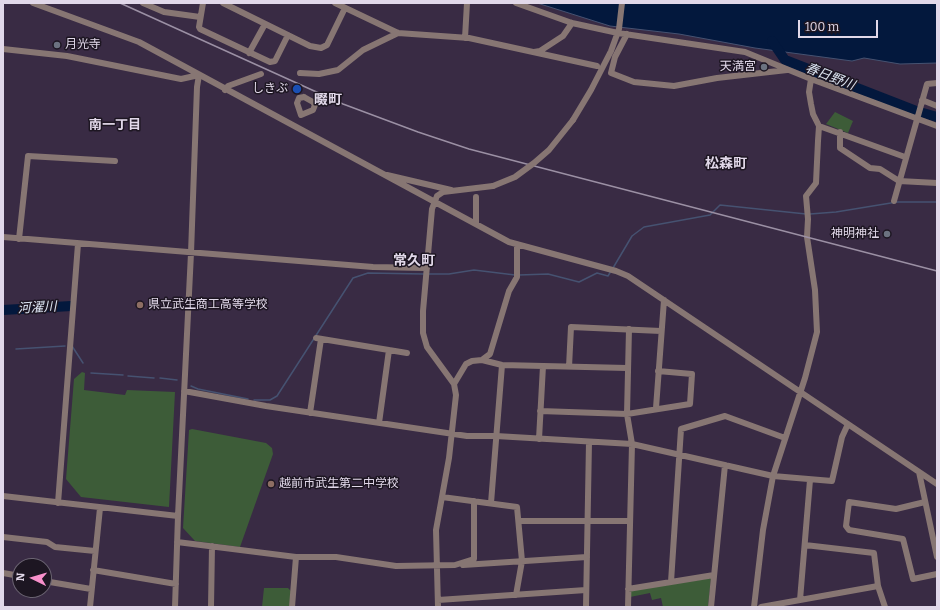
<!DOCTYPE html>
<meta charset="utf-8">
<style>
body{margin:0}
#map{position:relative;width:940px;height:610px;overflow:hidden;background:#392b44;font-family:Bitter,serif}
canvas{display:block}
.frame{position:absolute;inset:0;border:4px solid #e1d8e9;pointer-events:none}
.north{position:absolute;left:12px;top:558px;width:40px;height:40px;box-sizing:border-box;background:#1d1622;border:1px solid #6b6472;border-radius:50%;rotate:275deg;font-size:11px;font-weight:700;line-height:16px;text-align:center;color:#e1d8e9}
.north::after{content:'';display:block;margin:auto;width:14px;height:18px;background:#f890cb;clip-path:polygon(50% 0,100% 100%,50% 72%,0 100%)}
.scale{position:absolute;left:798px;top:20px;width:80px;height:18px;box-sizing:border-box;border:2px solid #e1d8e9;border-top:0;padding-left:5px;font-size:12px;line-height:14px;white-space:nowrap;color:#e1d8e9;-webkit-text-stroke:3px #1d1622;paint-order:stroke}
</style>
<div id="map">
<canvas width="940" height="610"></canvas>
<div class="frame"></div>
<div class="north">N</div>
<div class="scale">100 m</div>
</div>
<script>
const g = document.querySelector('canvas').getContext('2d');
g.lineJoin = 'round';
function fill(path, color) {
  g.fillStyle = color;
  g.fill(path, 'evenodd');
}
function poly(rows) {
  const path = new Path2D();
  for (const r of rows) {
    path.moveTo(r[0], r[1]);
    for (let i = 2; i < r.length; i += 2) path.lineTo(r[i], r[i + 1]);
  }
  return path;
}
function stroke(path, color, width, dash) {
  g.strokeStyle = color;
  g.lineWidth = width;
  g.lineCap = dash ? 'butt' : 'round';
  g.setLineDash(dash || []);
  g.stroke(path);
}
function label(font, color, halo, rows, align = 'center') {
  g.font = font + ' Bitter,"Noto Sans JP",serif';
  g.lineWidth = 3;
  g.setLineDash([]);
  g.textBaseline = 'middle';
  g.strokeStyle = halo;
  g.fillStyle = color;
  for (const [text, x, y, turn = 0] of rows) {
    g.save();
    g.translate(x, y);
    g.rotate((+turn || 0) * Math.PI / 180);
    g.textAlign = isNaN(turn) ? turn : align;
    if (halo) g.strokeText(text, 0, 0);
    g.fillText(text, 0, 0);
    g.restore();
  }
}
fill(poly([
 [835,112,853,121,848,133,826,124],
 [82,372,85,373,84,390,125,395,127,390,175,392,169,507,81,497,66,479,74,379],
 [192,429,266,443,272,448,273,454,240,547,195,541,183,528,189,430],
 [711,578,708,607,663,607,661,598,652,600,650,593,630,597,630,591],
 [264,588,288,588,291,591,290,607,262,607]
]), '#3d5c38');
const water = poly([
 [537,3,937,3,937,63,900,64,864,58,852,61,755,48,679,34,610,26,537,3]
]);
fill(water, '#03183d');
stroke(water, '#465271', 1);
stroke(poly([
 [810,214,836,212,897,202,937,202],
 [613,268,632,236,644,227,710,215,720,205,806,214],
 [428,274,449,274,474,270,515,275],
 [519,275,548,274,579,282,597,273,608,276,611,271],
 [72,346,83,363],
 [16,349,65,346],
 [91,373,123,375],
 [128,376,154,378],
 [160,378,177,380],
 [191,386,198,389,248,399],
 [254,400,270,400,277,396,353,278,368,273,424,274]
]), '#465271', 1.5);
stroke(poly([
 [772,41,785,60,916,111,937,117],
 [3,310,71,306]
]), '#03183d', 10);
stroke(poly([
 [33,3,139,42,509,242,616,271,628,276,937,484],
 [143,3,164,12,200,17],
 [203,3,199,27,200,29,270,62,275,61,288,35],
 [223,3,310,46,321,48,327,45,345,8],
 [335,3,398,33,469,38,597,66],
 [516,3,572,23,618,33,745,52,811,79,937,126],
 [627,34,615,57,611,73,634,82,674,86,717,78,787,70],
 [465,38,467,3],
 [3,49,67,56,181,79,199,75,197,87,191,253,178,516,175,607],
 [534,52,540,51,563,36,572,23],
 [249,53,265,24],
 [300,73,319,74,338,70,363,50,398,33],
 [225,90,228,86,261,74],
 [304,97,313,102,315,105,313,110,301,115,297,103,299,98,304,97],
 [922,100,937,106],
 [573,120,591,90,611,51,619,29,622,3],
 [819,126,905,157],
 [840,132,840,148,870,168,880,169,899,181,937,183],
 [387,175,451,190],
 [476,197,476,224],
 [894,201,927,84,937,83],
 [3,237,373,267,427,268],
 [19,239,28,156,115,161],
 [316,338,407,353],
 [482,360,502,365,627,368],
 [569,367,571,327,661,331],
 [454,384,466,364,472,361,482,360,490,354,509,291,517,277,517,245],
 [184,391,266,406,467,436,496,436,632,444,773,476,832,481,842,437,848,424],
 [656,408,664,300],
 [540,411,627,414,690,404,692,374,658,371],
 [310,413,321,339],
 [379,423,389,350],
 [539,439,543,366],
 [919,472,937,557],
 [3,496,178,516],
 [442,497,517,507,522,561,516,595],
 [925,502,896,509,849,502,846,526,849,530,903,539,913,579,937,574],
 [58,503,78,244],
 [491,503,502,365],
 [519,521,630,521],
 [3,537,47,542,55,547,95,551],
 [177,542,296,557,336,557,396,566,455,565,474,559,474,501],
 [805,545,874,553,878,586,885,607],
 [463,565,587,557],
 [93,570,176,584],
 [3,573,20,576],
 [44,581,91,589],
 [671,582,681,429,725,416,785,438],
 [628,589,714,575],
 [438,600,586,590],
 [800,600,810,480],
 [90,607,100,508],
 [211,607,212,546],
 [292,607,296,557],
 [438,607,436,530,449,458,456,395,454,384,427,347,423,333,423,311,432,209,437,196,443,192,493,186],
 [586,607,589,442],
 [628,607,632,444,627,414,629,329],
 [711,607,725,465],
 [754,607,763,530,773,476,805,378,817,332,815,290,807,237,808,219,806,196,816,183,818,141,819,126,813,114,811,104,809,92,811,79],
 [761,607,878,586]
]), '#877673', 6);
stroke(poly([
 [120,3,343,104,418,132,469,149,937,271]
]), '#9b90a4', 1.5);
stroke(poly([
 [493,186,515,177,534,163,549,150,573,120]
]), '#877673', 6);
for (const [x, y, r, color] of [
 [57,45,4,"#6b7280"],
 [764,67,4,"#6b7280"],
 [297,89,5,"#1a4fb4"],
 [887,234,4,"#6b7280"],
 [140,305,4,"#8d6e63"],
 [271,484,4,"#8d6e63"]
]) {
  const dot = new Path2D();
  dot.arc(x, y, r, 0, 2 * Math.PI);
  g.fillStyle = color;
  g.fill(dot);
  stroke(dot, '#1d1622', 1.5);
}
label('12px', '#e1d8e9', '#1d1622', [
 ["月光寺",65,45],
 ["天満宮",756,67,"right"],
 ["しきぶ",288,89,"right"],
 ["神明神社",879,234,"right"],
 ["県立武生商工高等学校",148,305],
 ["越前市武生第二中学校",279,484]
], 'left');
label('italic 13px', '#dce5f3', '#1d1622', [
 ["春日野川",830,77,21],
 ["河濯川",37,308,-3]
]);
label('bold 13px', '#e1d8e9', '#1d1622', [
 ["南一丁目",115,125]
]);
label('bold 14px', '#e1d8e9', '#1d1622', [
 ["畷町",328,100],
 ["松森町",726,164],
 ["常久町",414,261]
]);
</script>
